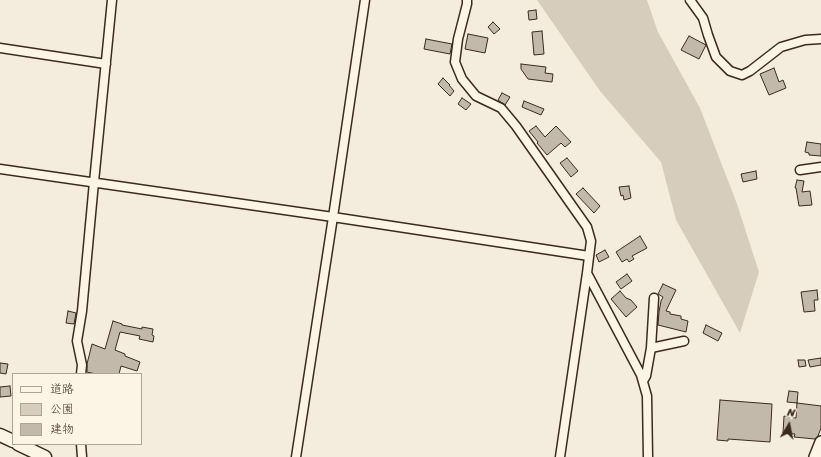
<!DOCTYPE html>
<meta charset="utf-8">
<style>
body{margin:0}
#map{position:relative;width:821px;height:457px;overflow:hidden;background:#f4eddd;font-family:Sriracha,"Klee One",sans-serif}
canvas{display:block}
.legend{position:absolute;left:12px;top:373px;width:130px;height:72px;box-sizing:border-box;background:#fcf5e5;border:1px solid #afa495;margin:0;padding:5px 7px;list-style:none;font-size:12px;color:#3b2a1e}
.legend li{display:flex;align-items:center;gap:8px;height:20px}
.legend b{width:20px;border:1px solid #afa495}
.north{position:absolute;left:769px;top:405px;width:40px;height:40px;-webkit-text-stroke:3px #fcf5e5;paint-order:stroke;rotate:10deg;font-size:11px;font-weight:700;line-height:16px;text-align:center;color:#3b2a1e}
.north::after{content:'';display:block;margin:auto;width:14px;height:18px;background:#3b2a1e;clip-path:polygon(50% 0,100% 100%,50% 72%,0 100%)}
</style>
<div id="map">
<canvas width="821" height="457"></canvas>
<ul class="legend">
<li><b style="height:5px;background:#fcf5e5"></b>道路</li>
<li><b style="height:11px;background:#d6cdbd"></b>公園</li>
<li><b style="height:11px;background:#c3b9aa"></b>建物</li>
</ul>
<div class="north">N</div>
</div>
<script>
const g = document.querySelector('canvas').getContext('2d');
g.lineJoin = 'round';
function fill(path, color) {
  g.fillStyle = color;
  g.fill(path, 'evenodd');
}
function poly(rows) {
  const path = new Path2D();
  for (const r of rows) {
    path.moveTo(r[0], r[1]);
    for (let i = 2; i < r.length; i += 2) path.lineTo(r[i], r[i + 1]);
  }
  return path;
}
function stroke(path, color, width, dash) {
  g.strokeStyle = color;
  g.lineWidth = width;
  g.lineCap = dash ? 'butt' : 'round';
  g.setLineDash(dash || []);
  g.stroke(path);
}
fill(poly([
 [537,0,647,0,658,32,700,108,737,204,759,272,740,333,676,220,661,162,600,91]
]), '#d6cdbd');
const building = poly([
 [536,10,537,19,529,20,528,11,536,10],
 [493,22,500,29,494,34,488,27,493,22],
 [542,31,544,54,534,55,532,32,542,31],
 [468,34,488,38,485,53,465,49,468,34],
 [689,36,706,45,699,59,681,50,689,36],
 [426,39,452,44,450,54,424,49,426,39],
 [521,64,546,67,545,73,553,74,552,82,528,79,521,69,521,64],
 [774,68,779,82,783,80,786,88,769,95,760,74,774,68],
 [443,78,450,85,449,85,454,91,450,96,438,84,443,78],
 [502,93,510,97,505,105,498,100,502,93],
 [462,98,471,104,466,110,458,104,462,98],
 [524,101,544,109,541,115,522,107,524,101],
 [536,126,545,137,556,126,571,142,565,147,561,143,547,155,537,143,538,142,529,131,536,126],
 [807,142,821,144,821,156,809,155,809,153,805,152,807,142],
 [567,158,578,171,571,177,560,163,567,158],
 [756,171,757,179,743,182,741,174,756,171],
 [797,180,804,181,802,192,810,191,812,205,799,206,796,188,795,188,797,180],
 [629,186,631,198,624,200,623,195,621,196,619,187,629,186],
 [583,188,600,206,594,213,576,194,583,188],
 [640,236,647,248,632,256,634,259,629,262,627,259,622,262,616,252,640,236],
 [605,250,609,257,599,262,596,255,605,250],
 [627,274,632,281,621,289,616,282,627,274],
 [663,284,676,290,666,311,670,312,670,314,681,316,681,319,688,321,686,332,658,325,659,312,661,301,663,297,658,294,663,284],
 [817,290,818,300,814,300,815,311,804,312,801,292,817,290],
 [620,291,626,298,631,300,637,307,626,317,611,299,620,291],
 [68,311,76,313,74,324,66,323,68,311],
 [113,321,122,324,122,325,142,329,142,327,153,329,152,335,154,336,153,342,139,339,140,336,120,332,115,350,125,354,125,356,140,362,137,371,121,366,119,374,96,374,87,372,87,364,92,344,105,349,113,321],
 [706,325,722,333,718,341,703,333,706,325],
 [821,358,821,365,810,367,808,360,821,358],
 [798,360,805,360,806,366,799,367,798,360],
 [0,363,8,364,6,374,0,373,0,363],
 [10,386,11,396,0,397,0,387,10,386],
 [789,391,798,392,797,403,787,402,789,391],
 [720,400,772,404,770,442,728,439,728,441,717,440,720,400],
 [797,403,821,406,821,428,818,436,815,439,794,437,795,434,783,433,784,416,796,418,797,403]
]);
fill(building, '#c3b9aa');
stroke(building, '#3b2a1e', 1);
const street = poly([
 [467,0,467,4,458,39,455,62,462,79,476,96,501,108,516,126,587,227,591,241,587,273,560,457],
 [690,0,703,18,708,35,716,57,730,71,742,75,750,71,781,47,805,40,821,39],
 [0,48,106,64],
 [0,169,333,217,589,256],
 [800,170,821,167],
 [587,273,641,375,647,396,648,457],
 [651,348,684,341],
 [81,374,82,365,77,341,82,311,94,182,112,0],
 [643,381,646,376,651,348,654,298],
 [81,444,82,457],
 [296,457,333,217,365,0]
]);
const secondary = poly([
 [815,457,821,442]
]);
const primary = poly([
 [0,435,13,441],
 [18,444,45,457]
]);
stroke(street, '#3b2a1e', 11);
stroke(secondary, '#3b2a1e', 14);
stroke(primary, '#3b2a1e', 15);
stroke(street, '#fcf5e5', 8);
stroke(secondary, '#fcf5e5', 11);
stroke(primary, '#fcf5e5', 12);
</script>
